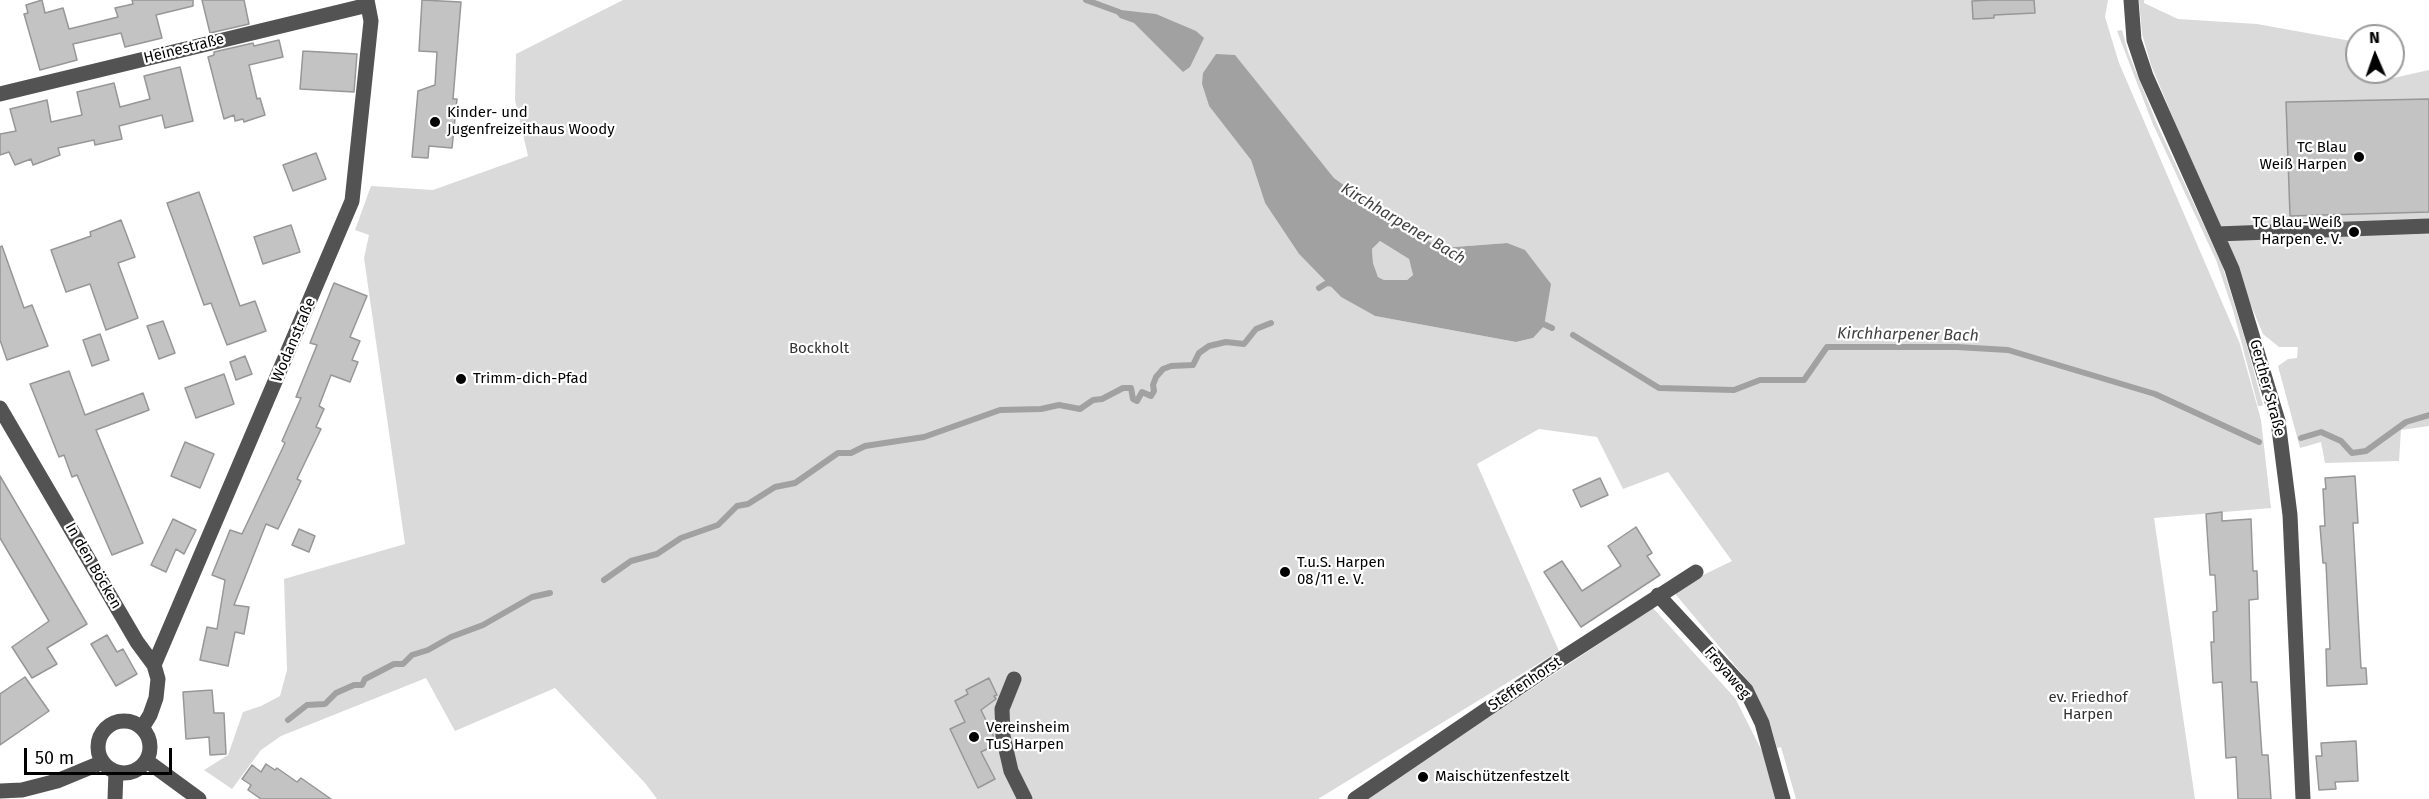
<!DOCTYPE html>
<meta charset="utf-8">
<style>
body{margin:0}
#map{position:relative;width:2429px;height:799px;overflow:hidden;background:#fff;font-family:"Fira Sans",sans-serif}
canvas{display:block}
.north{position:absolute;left:2345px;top:24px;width:60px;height:60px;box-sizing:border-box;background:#fff;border:2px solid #999;border-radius:50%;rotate:358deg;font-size:16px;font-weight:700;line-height:24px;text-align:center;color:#000}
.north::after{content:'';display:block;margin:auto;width:21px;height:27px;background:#000;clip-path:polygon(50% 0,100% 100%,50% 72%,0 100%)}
.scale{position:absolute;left:24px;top:748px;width:148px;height:27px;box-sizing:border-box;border:3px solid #000;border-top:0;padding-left:8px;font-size:18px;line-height:21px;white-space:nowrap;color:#000;-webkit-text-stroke:4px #fff;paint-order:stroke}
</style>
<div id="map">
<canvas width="2429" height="799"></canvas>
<div class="north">N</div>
<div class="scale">50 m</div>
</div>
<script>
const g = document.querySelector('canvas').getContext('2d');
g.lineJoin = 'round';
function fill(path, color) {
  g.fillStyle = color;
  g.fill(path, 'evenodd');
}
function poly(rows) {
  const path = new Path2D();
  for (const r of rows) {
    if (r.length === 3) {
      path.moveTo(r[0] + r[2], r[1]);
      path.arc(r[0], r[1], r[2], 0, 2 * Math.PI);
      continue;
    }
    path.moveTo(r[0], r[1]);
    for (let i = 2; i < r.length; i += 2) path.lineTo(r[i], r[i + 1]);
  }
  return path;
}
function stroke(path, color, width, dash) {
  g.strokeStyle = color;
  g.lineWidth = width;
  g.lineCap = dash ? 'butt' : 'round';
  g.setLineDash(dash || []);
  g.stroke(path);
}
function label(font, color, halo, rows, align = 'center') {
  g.font = font + ' "Fira Sans",sans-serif';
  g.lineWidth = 4.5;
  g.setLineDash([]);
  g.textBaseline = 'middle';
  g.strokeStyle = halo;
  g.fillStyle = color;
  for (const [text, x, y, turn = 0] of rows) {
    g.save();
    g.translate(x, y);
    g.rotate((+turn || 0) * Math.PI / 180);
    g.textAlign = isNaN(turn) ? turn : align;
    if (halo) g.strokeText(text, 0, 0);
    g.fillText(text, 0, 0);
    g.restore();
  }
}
fill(poly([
 [623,0,2108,0,2105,17,2119,63,2240,344,2261,420,2271,508,2154,518,2195,799,1796,799,1781,747,1777,748,1770,723,1753,687,1672,590,1732,561,1668,472,1623,489,1597,437,1539,429,1477,464,1559,651,1318,799,657,799,645,783,555,688,455,731,426,678,281,736,261,750,232,789,204,770,228,755,243,712,261,706,280,696,287,670,284,579,405,544,364,258,369,235,355,230,371,186,433,190,528,156,515,100,516,54],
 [1216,55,1235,56,1334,178,1395,222,1441,248,1507,243,1533,338,1516,342,1375,316,1341,297,1299,254,1265,203,1251,160,1209,106,1202,84],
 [2139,0,2144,0,2144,3,2178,19,2257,24,2357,42,2357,72,2379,72,2380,81,2429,70,2429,426,2401,430,2399,461,2325,463,2321,442,2300,448,2278,366,2288,359,2297,358,2298,347,2279,347,2263,334,2151,65,2142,34],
 [2122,30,2128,52,2157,124,2222,265,2245,339,2263,405,2261,406,2258,406,2233,310,2216,260,2152,122,2117,31],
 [1380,241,1409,259,1413,275,1407,280,1384,280,1378,277,1373,263,1372,249],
 [1653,608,1735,698,1763,753,1776,799,1366,799]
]), '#dadada');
fill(poly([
 [1112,9,1156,14,1196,31,1204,38,1190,67,1183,72,1134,23,1120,18],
 [1216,54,1235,55,1334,178,1395,222,1441,248,1507,243,1525,250,1551,284,1544,326,1533,338,1516,342,1375,316,1341,297,1299,254,1265,203,1251,160,1209,106,1202,84,1203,73],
 [1380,241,1409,259,1413,275,1407,280,1384,280,1378,277,1373,263,1372,249]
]), '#a1a1a1');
stroke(poly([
 [1086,0,1119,12],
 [1319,288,1327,283,1335,284],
 [1539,322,1552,328],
 [1573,335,1659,388,1734,390,1760,380,1804,380,1827,347,1957,347,2008,350,2155,394,2259,442],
 [2301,438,2321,432,2341,441,2352,453,2366,451,2406,422,2429,415],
 [604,580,631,561,657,554,681,538,718,525,737,506,748,504,775,487,795,483,838,453,851,453,865,446,924,437,1000,410,1041,409,1059,405,1080,409,1093,400,1102,399,1123,388,1131,388,1133,399,1137,401,1142,392,1151,396,1154,391,1153,385,1156,377,1163,369,1171,366,1193,365,1199,353,1209,346,1226,342,1244,344,1256,329,1271,323],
 [288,720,307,705,325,704,336,693,354,685,362,685,365,679,394,664,403,664,412,655,428,650,451,637,483,625,532,597,550,593]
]), '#a1a1a1', 6);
const building = poly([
 [42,0,45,13,63,8,69,29,118,17,115,8,133,4,132,0,193,0,193,6,156,15,162,38,125,47,121,33,73,44,77,60,40,70,24,14,28,13,26,5,42,0],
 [202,0,244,0,249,24,210,33,202,0],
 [422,0,461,2,453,99,457,99,452,148,429,146,428,158,412,157,418,91,435,85,437,52,419,51,422,0],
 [1990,0,2034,0,2035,13,1994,15,1994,18,1973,19,1972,1,1990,0],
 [279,40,283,57,249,65,257,99,260,98,265,115,244,122,243,119,235,121,234,115,224,119,208,57,214,55,214,52,253,43,254,46,279,40],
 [303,51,357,54,354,92,300,89,303,51],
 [180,67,193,121,165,128,162,115,119,126,122,139,95,145,94,140,58,148,60,155,33,165,31,159,15,165,9,152,0,155,0,134,16,131,10,109,47,100,51,122,82,115,77,92,114,83,120,107,150,99,144,76,180,67],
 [2429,99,2429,212,2290,216,2286,102,2429,99],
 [316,153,326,179,293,191,283,165,316,153],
 [199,192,240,306,255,301,266,331,227,345,211,303,204,305,167,203,199,192],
 [121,220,135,257,118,263,138,318,106,330,90,284,66,292,51,250,91,236,90,232,121,220],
 [291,225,300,252,263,264,254,237,291,225],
 [2,246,24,308,32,305,48,346,7,360,0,340,0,247,2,246],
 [334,283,367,296,350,337,360,341,352,360,358,362,350,382,331,375,319,406,324,409,316,427,321,429,297,479,301,481,278,529,266,524,234,605,249,607,244,634,235,632,228,666,200,660,207,627,217,629,225,580,212,575,230,530,242,534,285,443,282,441,301,398,296,397,317,345,310,343,334,283],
 [163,321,175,353,159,359,147,326,163,321],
 [100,334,109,360,92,366,83,340,100,334],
 [245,356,252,374,236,380,230,362,245,356],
 [69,371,85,415,143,393,149,410,96,430,143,543,112,555,77,475,72,477,64,455,59,457,30,384,69,371],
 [224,374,234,404,196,418,185,388,224,374],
 [185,442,214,454,200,488,171,476,185,442],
 [0,476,87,624,47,648,57,664,32,678,12,647,49,621,0,538,0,476],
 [2355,476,2358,523,2353,523,2361,668,2366,668,2367,684,2327,686,2326,649,2330,649,2326,563,2323,563,2320,526,2325,526,2323,489,2326,489,2325,478,2355,476],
 [1600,478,1608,495,1581,507,1573,490,1600,478],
 [2222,512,2222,521,2251,519,2253,571,2257,571,2258,599,2249,600,2251,682,2257,682,2262,755,2268,755,2271,799,2238,799,2236,757,2226,758,2222,682,2213,683,2211,642,2214,642,2213,612,2217,611,2215,575,2210,575,2206,514,2222,512],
 [173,519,196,530,184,554,176,549,166,572,151,565,173,519],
 [1636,527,1652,553,1647,556,1660,575,1581,627,1544,572,1562,561,1582,591,1621,566,1608,546,1636,527],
 [299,529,315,536,309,552,292,545,299,529],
 [107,635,117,652,123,649,137,674,116,686,91,644,107,635],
 [25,677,49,711,0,745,0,694,25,677],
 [989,678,997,695,994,696,996,699,981,710,993,735,995,745,981,752,995,779,978,788,950,729,965,722,955,701,968,694,966,690,989,678],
 [212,690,214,713,224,713,226,754,210,755,209,737,186,739,183,692,212,690],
 [2356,741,2358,781,2335,782,2336,789,2319,790,2316,756,2322,756,2321,743,2356,741],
 [266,764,275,770,277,768,297,782,301,778,331,799,261,799,248,790,251,785,242,779,252,765,261,772,266,764]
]);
fill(building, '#c3c3c3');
stroke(building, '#979797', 1.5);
stroke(poly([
 [2131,0,2134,40,2146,76,2232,269,2278,421,2290,515,2303,799],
 [0,94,368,5],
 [2217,234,2429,226],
 [0,408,137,642,154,665,158,679,156,698,150,715,142,728],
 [1658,595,1746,690,1762,723,1783,799],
 [154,665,352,201,371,21,367,0],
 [1014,679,1002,709,1003,736,1011,771,1025,799],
 [124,747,26],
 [147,761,199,799],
 [0,791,22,790,57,781,103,762],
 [115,799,116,772],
 [1355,799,1555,663,1696,572]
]), '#535353', 15);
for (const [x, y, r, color] of [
 [435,122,6,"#000"],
 [2359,157,6,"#000"],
 [2354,232,6,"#000"],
 [461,379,6,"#000"],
 [1285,572,6,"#000"],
 [974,737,6,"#000"],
 [1423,777,6,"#000"]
]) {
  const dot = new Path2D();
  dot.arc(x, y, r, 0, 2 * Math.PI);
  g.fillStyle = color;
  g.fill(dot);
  stroke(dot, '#fff', 2);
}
label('15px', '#000', '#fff', [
 ["Heinestraße",184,49,-14],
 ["Wodanstraße",294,340,-67],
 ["Gerther Straße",2267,388,75],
 ["In den Böcken",93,566,60],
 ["Freyaweg",1727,673,50],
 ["Steffenhorst",1525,684,-34]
]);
label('15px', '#000', '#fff', [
 ["Kinder- und",447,113],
 ["Jugenfreizeithaus Woody",447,130],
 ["TC Blau",2347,148,"right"],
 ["Weiß Harpen",2347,165,"right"],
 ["TC Blau-Weiß",2342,223,"right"],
 ["Harpen e. V.",2342,240,"right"],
 ["Trimm-dich-Pfad",473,379],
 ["T.u.S. Harpen",1297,563],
 ["08/11 e. V.",1297,580],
 ["Vereinsheim",986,728],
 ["TuS Harpen",986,745],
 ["Maischützenfestzelt",1435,777]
], 'left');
label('15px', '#313131', '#fff', [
 ["Bockholt",819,349],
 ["ev. Friedhof",2088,698],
 ["Harpen",2088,715]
]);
label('italic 16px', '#424242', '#fff', [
 ["Kirchharpener Bach",1403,224,31],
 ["Kirchharpener Bach",1908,335,1]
]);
</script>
